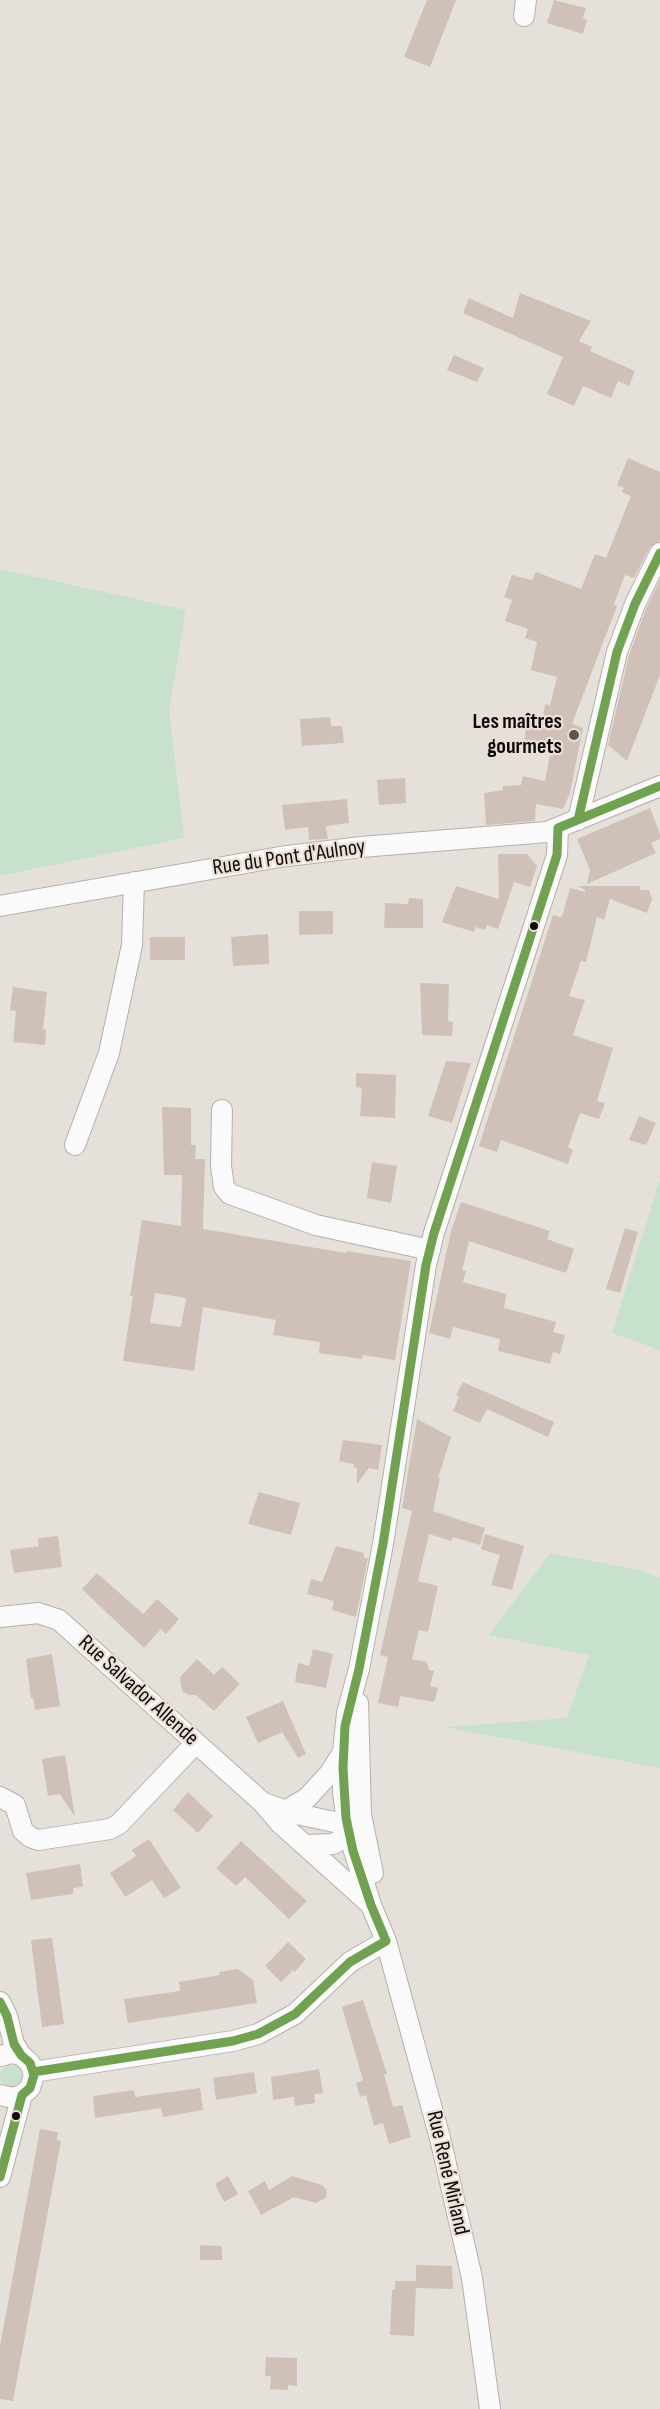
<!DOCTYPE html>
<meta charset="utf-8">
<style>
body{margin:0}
canvas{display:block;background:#e6e0db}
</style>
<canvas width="660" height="2409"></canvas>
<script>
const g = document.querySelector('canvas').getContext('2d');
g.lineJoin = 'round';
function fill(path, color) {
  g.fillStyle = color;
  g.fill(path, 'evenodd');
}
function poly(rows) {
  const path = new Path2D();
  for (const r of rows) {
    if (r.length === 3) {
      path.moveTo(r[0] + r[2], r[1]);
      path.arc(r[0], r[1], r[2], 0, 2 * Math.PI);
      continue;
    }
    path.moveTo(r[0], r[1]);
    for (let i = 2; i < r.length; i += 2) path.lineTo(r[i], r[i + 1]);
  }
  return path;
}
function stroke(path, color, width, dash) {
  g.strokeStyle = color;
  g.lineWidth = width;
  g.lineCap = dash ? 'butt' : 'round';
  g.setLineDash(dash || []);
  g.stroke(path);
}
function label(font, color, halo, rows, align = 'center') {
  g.font = font + ' "Sofia Sans Condensed",sans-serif';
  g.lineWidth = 4.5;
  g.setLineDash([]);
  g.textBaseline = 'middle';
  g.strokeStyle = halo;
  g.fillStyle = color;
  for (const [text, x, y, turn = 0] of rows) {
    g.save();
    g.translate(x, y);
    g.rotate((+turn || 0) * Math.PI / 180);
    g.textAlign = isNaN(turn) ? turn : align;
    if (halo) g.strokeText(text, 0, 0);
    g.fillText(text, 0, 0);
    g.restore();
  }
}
fill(poly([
 [0,569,186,610,169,710,184,838,0,876],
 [659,1182,660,1182,660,1350,612,1333],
 [550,1553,639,1570,660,1578,660,1768,445,1727,567,1718,589,1655,489,1635],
 [11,2076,11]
]), '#c7e1cd');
fill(poly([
 [427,0,456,0,430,67,404,57],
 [554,0,586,8,583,18,587,20,583,34,547,23],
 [520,293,591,321,579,341,592,347,590,351,635,371,629,386,618,381,611,398,583,386,574,406,547,394,563,357,463,313,469,298,513,318],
 [454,355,484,368,477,382,447,370],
 [628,458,660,472,660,541,650,547,634,578,625,575,614,604,617,606,572,724,583,728,570,793,563,809,536,804,535,821,486,825,484,793,503,790,503,786,521,785,523,776,545,781,551,749,524,747,526,721,537,722,538,717,543,718,545,704,550,705,557,677,531,670,537,642,525,638,528,629,505,621,512,600,504,597,512,575,532,580,536,572,581,589,595,554,606,558,631,496,622,492,624,488,617,485],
 [660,580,660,675,627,761,608,745,629,655,646,609],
 [330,717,331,726,342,726,344,743,302,746,300,719],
 [405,778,406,803,379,805,377,780],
 [347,799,349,823,326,826,328,839,309,840,308,827,285,830,282,805],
 [650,808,660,834,660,839,651,843,656,853,587,884,590,870,577,839],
 [498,854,527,854,537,866,530,887,514,882,498,929,487,925,485,930,476,927,474,932,442,922,456,886,499,899],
 [578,886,640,886,640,890,649,890,652,899,647,913,610,899,604,920,597,917,586,962,581,961,569,996,585,1000,573,1035,613,1048,597,1101,605,1103,599,1119,580,1113,568,1147,573,1150,568,1164,501,1140,497,1152,479,1146,553,915,562,917,570,888,585,892,585,890],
 [409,898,423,899,423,928,384,928,385,903,408,904],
 [299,911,333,911,333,934,299,935],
 [268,934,269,964,233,966,231,937],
 [150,937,185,937,185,960,150,960],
 [420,983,449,984,448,1021,453,1022,452,1036,422,1035],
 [13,987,47,992,43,1029,46,1030,45,1045,13,1042,16,1011,10,1010],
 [446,1061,471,1063,452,1123,428,1116],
 [356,1073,396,1075,395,1118,360,1116,362,1088,356,1087],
 [162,1107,191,1108,191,1145,196,1145,195,1159,205,1159,203,1229,346,1253,346,1251,411,1261,395,1360,363,1355,362,1359,319,1353,320,1342,273,1335,276,1320,203,1307,194,1371,123,1361,133,1296,130,1296,142,1220,181,1226,182,1175,164,1175],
 [155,1293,186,1298,181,1327,150,1323],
 [639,1116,656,1123,646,1145,629,1140],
 [372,1162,397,1166,391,1203,367,1198],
 [461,1202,550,1231,547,1239,574,1249,566,1273,469,1241,462,1271,466,1271,463,1282,506,1294,504,1308,556,1322,553,1332,565,1335,560,1354,553,1352,550,1364,498,1351,500,1339,453,1327,450,1339,429,1333,451,1231],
 [625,1228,638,1232,620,1293,606,1289],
 [463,1382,554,1422,548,1437,487,1409,480,1423,453,1411,459,1397,456,1395],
 [417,1419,451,1437,438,1478,440,1478,433,1511,485,1528,480,1545,453,1537,451,1541,429,1534,418,1581,438,1586,428,1632,419,1630,412,1659,427,1662,429,1670,434,1671,430,1686,438,1688,434,1702,400,1696,398,1707,378,1703,388,1657,380,1655,412,1511,402,1508],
 [343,1440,382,1445,378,1470,369,1468,357,1484,357,1468,354,1467,354,1464,339,1461],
 [259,1492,300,1503,291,1535,248,1524],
 [485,1534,524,1546,512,1590,491,1585,500,1555,481,1549],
 [58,1536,62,1567,14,1573,10,1550,39,1546,38,1538],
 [336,1546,364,1553,364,1558,368,1558,356,1617,332,1610,334,1601,307,1594,311,1579,322,1582],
 [97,1573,143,1614,157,1599,179,1619,166,1634,161,1629,144,1648,82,1589],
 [313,1649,333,1654,326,1688,295,1682,298,1663,309,1666],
 [52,1654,60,1706,35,1710,33,1698,31,1698,26,1659],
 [197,1659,214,1675,222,1667,240,1684,214,1711,196,1695,189,1695,182,1691,180,1677],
 [283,1701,306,1754,298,1758,282,1732,258,1743,246,1717],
 [65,1755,75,1817,60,1794,48,1796,42,1759],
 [188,1792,213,1816,198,1833,173,1810],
 [149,1839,181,1888,164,1898,152,1880,125,1897,110,1873,136,1856,132,1850],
 [241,1841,307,1901,289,1919,245,1877,236,1886,216,1868],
 [80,1864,83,1887,73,1888,73,1894,31,1900,26,1873],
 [52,1938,64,2024,42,2027,31,1940],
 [288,1942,306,1959,295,1972,293,1970,281,1982,265,1966],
 [238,1969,253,1980,257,2003,128,2023,124,1999,180,1991,179,1982,220,1975,219,1972],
 [363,2000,387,2074,384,2074,393,2107,402,2105,411,2137,389,2144,383,2123,374,2126,366,2095,360,2097,356,2083,363,2080,342,2007],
 [319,2069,323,2093,314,2094,315,2103,295,2106,294,2097,273,2100,271,2077],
 [254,2072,257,2093,216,2100,213,2078],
 [200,2088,203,2110,163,2117,161,2108,95,2118,93,2096,134,2090,135,2097],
 [40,2129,58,2132,57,2140,61,2141,13,2401,0,2399,0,2346],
 [228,2176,238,2194,224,2202,215,2184],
 [292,2176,322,2185,327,2190,326,2198,316,2203,294,2197,261,2215,248,2191,265,2181,269,2190],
 [200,2245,222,2246,222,2260,200,2260],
 [416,2265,452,2266,453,2289,416,2288,414,2336,390,2335,392,2290,395,2290,395,2281,416,2281],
 [266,2357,297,2358,297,2386,288,2385,288,2390,270,2389,271,2376,265,2376]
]), '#cfc1b7');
const minor = poly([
 [524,16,526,0],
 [578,820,617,652,635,604,660,553],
 [0,906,280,857,361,847,547,832,660,786],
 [222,1110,221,1166,224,1187,230,1194,316,1225,430,1250],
 [75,1145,109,1053,132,945,134,882],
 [0,1617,38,1613,59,1620,262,1802,280,1823,369,1903],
 [358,1703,361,1815,373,1873],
 [0,1797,15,1805,23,1831,30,1837,38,1840,110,1829,119,1824,196,1743],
 [264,1803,292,1813,358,1827],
 [285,1811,307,1798,330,1773,343,1752],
 [304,1845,333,1844,360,1829],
 [0,2002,7,2016,14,2044,21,2055,30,2063,34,2075,30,2088,22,2095,13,2098,0,2095],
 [0,2056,11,2053,21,2055],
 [33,2072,233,2041,258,2034,295,2014,350,1962,386,1941],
 [0,2177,22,2095],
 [490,2409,472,2278,440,2138,386,1941,371,1905,349,1835,343,1793,343,1752,347,1713,359,1669,383,1544,426,1265,434,1233,557,855,558,828]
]);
stroke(minor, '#b5b0ac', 22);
stroke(minor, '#fbfafa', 20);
stroke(poly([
 [578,820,617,652,635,604,660,553],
 [558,828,660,786],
 [386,1941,371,1905,353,1851,346,1818,343,1768,345,1726,359,1669,383,1544,426,1265,434,1233,557,855,558,828],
 [0,2002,7,2016,14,2044,21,2055,30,2063,34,2075,30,2088,22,2095,0,2177],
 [33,2072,233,2041,258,2034,295,2014,350,1962,386,1941]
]), '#71a252', 9);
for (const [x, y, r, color] of [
 [574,735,6,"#5a5652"],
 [534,926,5,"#0f0b08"],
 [16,2116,5,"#0f0b08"]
]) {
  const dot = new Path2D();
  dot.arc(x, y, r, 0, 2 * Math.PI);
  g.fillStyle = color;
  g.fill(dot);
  stroke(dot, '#ebdfd6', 2);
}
label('bold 22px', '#0f0b08', '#ebdfd6', [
 ["Les maîtres",562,722],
 ["gourmets",562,747]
], 'right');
label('22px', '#0f0b08', '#ebdfd6', [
 ["Rue du Pont d'Aulnoy",289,858,-8],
 ["Rue Salvador Allende",138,1691,42],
 ["Rue René Mirland",447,2173,77]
]);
</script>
